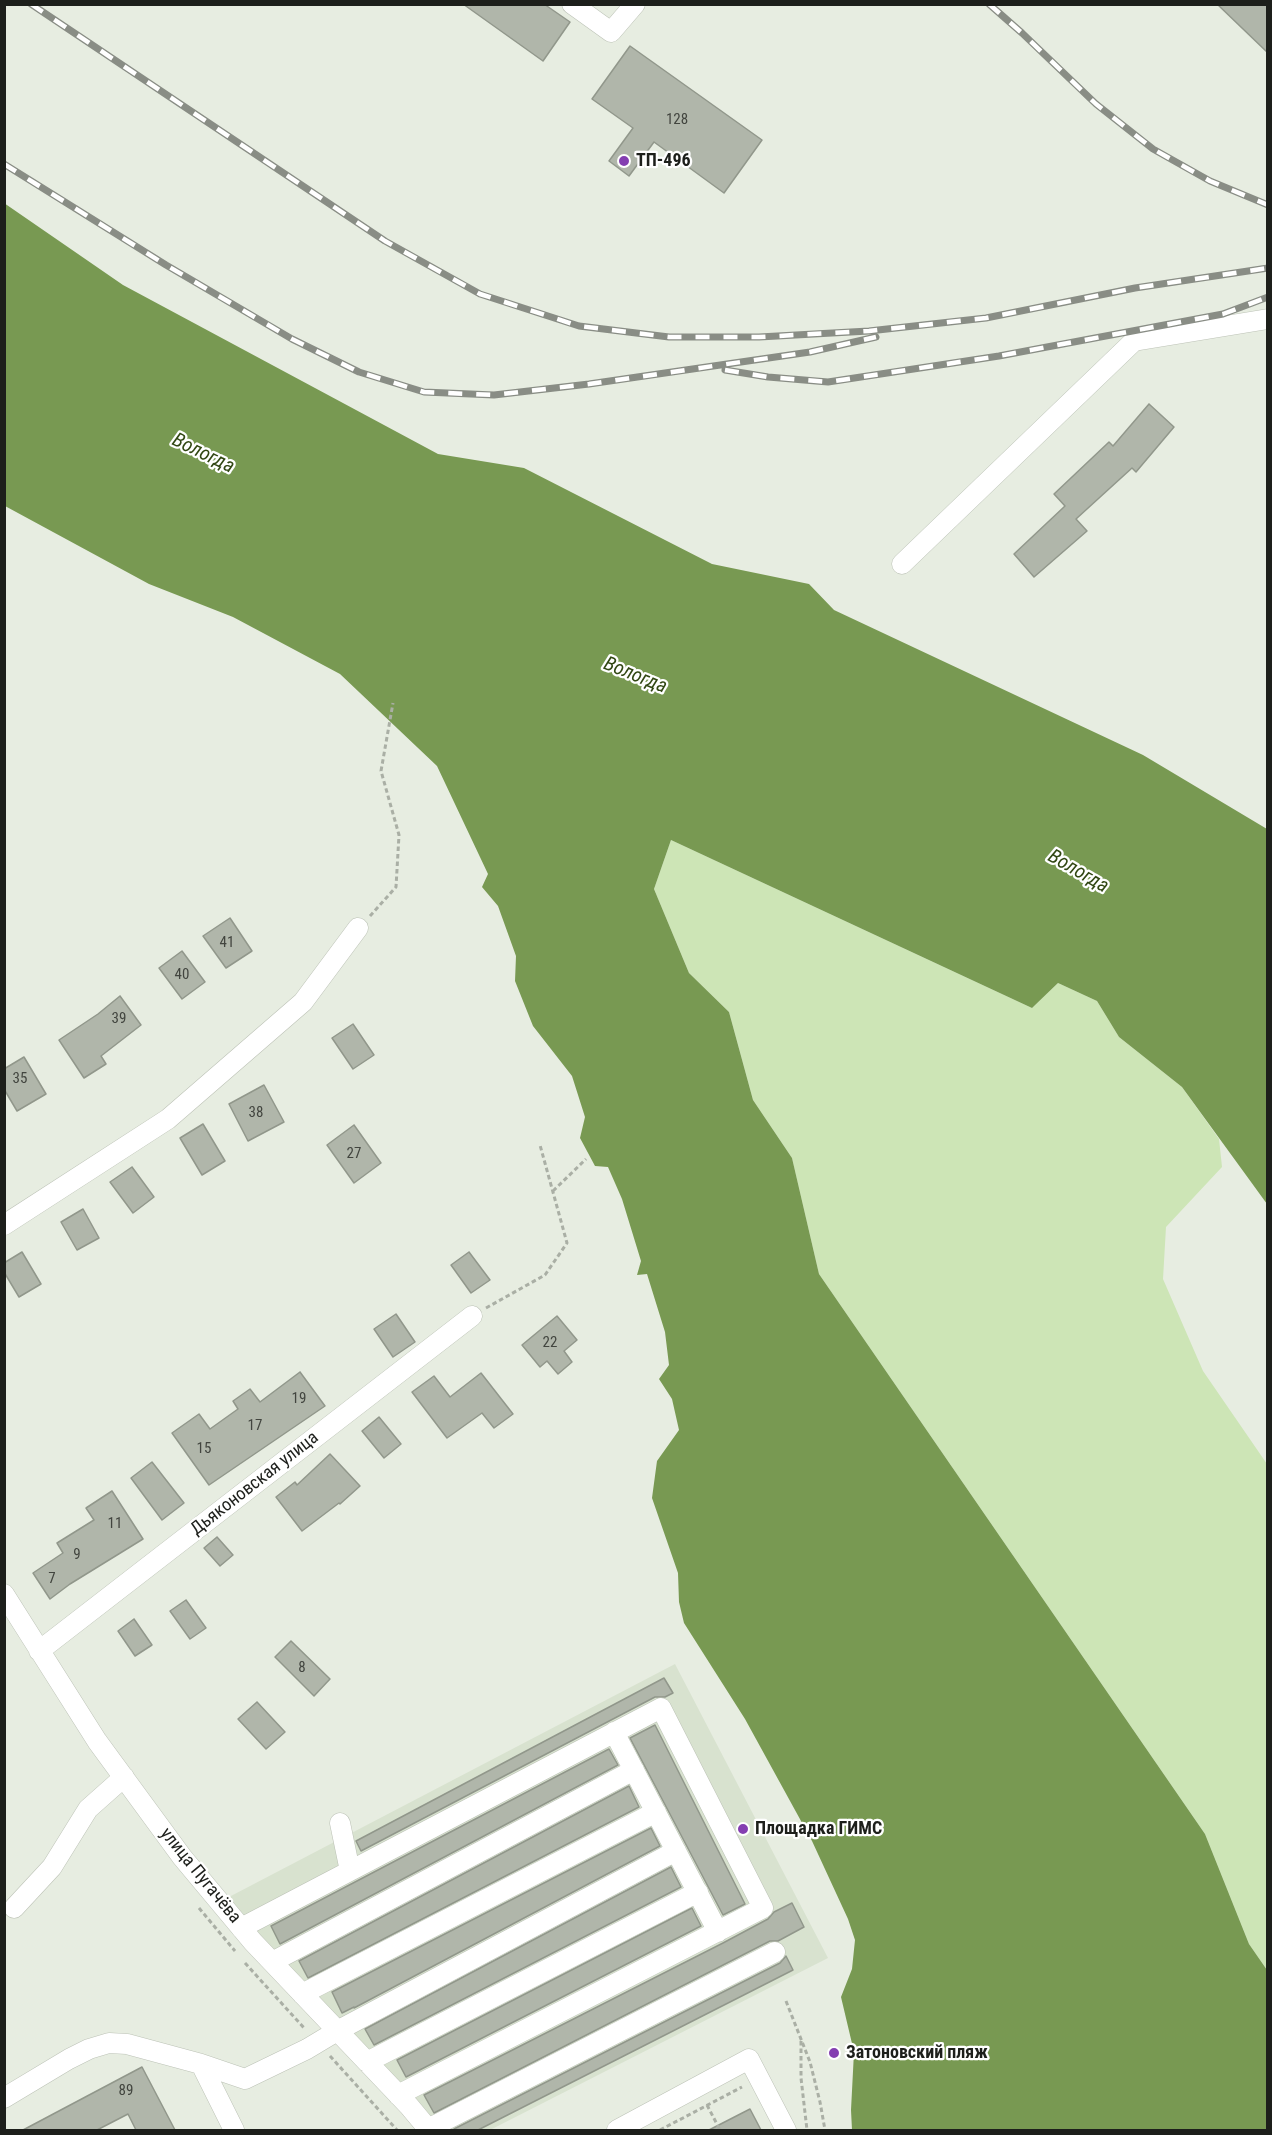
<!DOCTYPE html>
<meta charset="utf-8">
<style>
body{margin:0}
#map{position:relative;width:1272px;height:2135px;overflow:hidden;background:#e7ede1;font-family:"Roboto Condensed",sans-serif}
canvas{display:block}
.frame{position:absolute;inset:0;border:6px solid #1d1f1b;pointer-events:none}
</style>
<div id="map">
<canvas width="1272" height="2135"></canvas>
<div class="frame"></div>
</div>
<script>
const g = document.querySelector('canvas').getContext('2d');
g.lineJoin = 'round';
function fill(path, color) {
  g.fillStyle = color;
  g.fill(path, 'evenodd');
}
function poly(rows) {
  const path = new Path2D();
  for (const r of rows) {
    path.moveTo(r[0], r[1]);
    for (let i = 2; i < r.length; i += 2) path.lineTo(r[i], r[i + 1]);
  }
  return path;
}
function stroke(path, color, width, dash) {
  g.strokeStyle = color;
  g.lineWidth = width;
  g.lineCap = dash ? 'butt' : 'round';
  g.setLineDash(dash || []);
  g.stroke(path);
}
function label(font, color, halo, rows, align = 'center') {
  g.font = font + ' "Roboto Condensed",sans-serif';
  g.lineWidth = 4.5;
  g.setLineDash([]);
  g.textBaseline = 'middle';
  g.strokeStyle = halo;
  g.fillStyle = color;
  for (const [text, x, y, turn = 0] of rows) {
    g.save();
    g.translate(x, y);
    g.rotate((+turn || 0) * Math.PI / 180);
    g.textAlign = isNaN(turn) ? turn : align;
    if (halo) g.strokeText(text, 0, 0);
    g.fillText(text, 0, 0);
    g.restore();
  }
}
fill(poly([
 [675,1664,828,1958,490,2130,443,2130,417,2100,261,1937,229,1897]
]), '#d8e2cf');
fill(poly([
 [671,840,1032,1008,1058,983,1097,1001,1119,1037,1182,1087,1219,1139,1222,1167,1166,1227,1163,1279,1203,1371,1267,1464,1267,1970,1249,1944,1205,1834,819,1274,792,1158,753,1100,729,1012,689,973,654,889]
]), '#cde5b6');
fill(poly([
 [4,203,123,285,438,454,524,468,712,564,809,584,834,610,1143,755,1267,829,1267,1204,1182,1087,1119,1037,1097,1001,1058,983,1032,1008,671,840,654,889,689,973,729,1012,753,1100,792,1158,819,1274,1205,1834,1249,1944,1267,1970,1267,2130,852,2130,851,2110,854,2052,841,1997,852,1969,855,1940,848,1919,812,1841,745,1719,684,1623,679,1602,678,1573,652,1498,657,1461,679,1430,672,1399,659,1379,669,1365,665,1332,647,1274,637,1275,641,1261,622,1199,608,1167,595,1166,580,1138,585,1117,572,1076,533,1026,515,981,516,956,498,906,482,887,488,874,437,766,340,674,233,617,149,584,5,506]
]), '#789952');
const building = poly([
 [463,4,544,4,570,22,543,61,463,4],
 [1217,4,1268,4,1268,53,1217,4],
 [630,46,762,140,724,193,654,142,629,176,609,161,633,128,592,99,630,46],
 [1149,404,1174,427,1136,472,1132,468,1076,519,1087,531,1034,577,1014,554,1065,506,1054,494,1109,442,1113,446,1149,404],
 [230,918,252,951,226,968,203,936,230,918],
 [182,951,205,982,182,999,159,968,182,951],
 [120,996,141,1025,101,1056,106,1064,84,1078,59,1040,98,1014,120,996],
 [353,1024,374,1055,353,1069,332,1038,353,1024],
 [24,1057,46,1094,17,1111,4,1089,4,1069,24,1057],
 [264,1085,284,1122,248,1141,229,1104,264,1085],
 [203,1124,225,1161,202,1175,180,1138,203,1124],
 [354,1125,381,1163,354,1183,327,1145,354,1125],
 [132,1167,154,1197,133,1213,110,1182,132,1167],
 [83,1209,99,1238,77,1250,61,1222,83,1209],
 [22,1252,41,1284,19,1297,4,1272,4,1263,22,1252],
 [469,1252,490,1280,471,1293,451,1265,469,1252],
 [396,1314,415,1342,393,1357,374,1329,396,1314],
 [557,1316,577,1340,564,1351,572,1362,558,1374,547,1361,540,1367,522,1345,557,1316],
 [300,1372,325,1406,209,1485,172,1433,199,1414,210,1429,238,1409,233,1401,250,1389,260,1402,300,1372],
 [481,1373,513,1414,494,1428,482,1413,447,1438,412,1392,434,1376,450,1397,481,1373],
 [379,1417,401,1444,384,1458,362,1431,379,1417],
 [330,1454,360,1486,340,1504,339,1503,302,1531,276,1497,295,1482,297,1485,330,1454],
 [152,1462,184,1503,162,1520,131,1478,152,1462],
 [112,1491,143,1539,70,1584,50,1599,33,1573,63,1553,57,1543,94,1520,86,1508,112,1491],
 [217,1537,233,1555,220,1566,204,1548,217,1537],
 [186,1600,206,1628,190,1639,170,1611,186,1600],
 [134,1619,152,1645,135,1656,118,1631,134,1619],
 [291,1641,330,1679,314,1696,275,1657,291,1641],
 [664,1678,673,1693,665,1697,655,1697,361,1851,356,1841,664,1678],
 [257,1702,285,1732,266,1749,238,1719,257,1702],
 [655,1725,745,1904,723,1915,630,1738,655,1725],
 [609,1749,618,1765,280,1944,271,1926,609,1749],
 [629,1786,639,1807,308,1978,299,1961,629,1786],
 [651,1828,660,1846,354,2008,354,2007,342,2013,332,1992,651,1828],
 [671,1867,681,1887,374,2045,365,2029,671,1867],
 [792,1903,804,1927,778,1941,770,1941,434,2113,424,2095,723,1943,768,1919,774,1912,792,1903],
 [692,1908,701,1926,406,2077,397,2060,692,1908],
 [786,1956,793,1970,478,2130,455,2130,454,2129,780,1963,786,1956],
 [142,2067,175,2130,136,2130,128,2114,97,2130,23,2130,142,2067],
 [750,2109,761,2130,709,2130,750,2109]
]);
fill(building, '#b0b6aa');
stroke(building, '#91978b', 1.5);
const minor = poly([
 [572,4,611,32,635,4],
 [902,564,1134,341,1268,319],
 [4,1225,168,1119,303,1002,358,928],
 [4,1594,97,1741,182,1857,253,1942,409,2106,429,2130],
 [39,1651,472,1316],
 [614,1732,718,1932],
 [340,1823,350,1871],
 [14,1908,52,1867,88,1809,124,1777],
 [241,1928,661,1708,763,1908,398,2095],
 [272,1962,634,1770],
 [302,1994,656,1812],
 [367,2062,698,1892],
 [201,2064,234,2130],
 [4,2098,69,2059,89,2049,109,2043,127,2044,201,2064,245,2079,307,2049,337,2031,676,1851],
 [428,2129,775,1952],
 [617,2130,749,2059,786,2130]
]);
stroke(minor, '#bcc2b6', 21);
stroke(poly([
 [370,916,396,887,399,835,381,771,393,703],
 [553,1191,586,1159],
 [486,1308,545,1275,567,1243,540,1145],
 [199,1908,235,1951],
 [245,1963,305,2029],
 [786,2001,810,2062,820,2102,825,2130],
 [801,2041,801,2078,807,2130],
 [330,2056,397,2130],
 [707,2105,720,2130],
 [660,2130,742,2087]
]), '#aaafa5', 3, [4.5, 3]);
stroke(minor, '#fff', 20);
const rail = poly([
 [31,4,385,241,480,294,579,326,669,337,759,337,869,331,986,318,1135,288,1268,268],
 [989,4,1022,33,1096,104,1153,149,1210,181,1268,205],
 [4,164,166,265,292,339,359,372,424,392,494,395,589,384,810,352,876,337],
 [725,370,768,377,828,382,999,356,1223,314,1268,297]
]);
stroke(rail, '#898d85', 7);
stroke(rail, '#fff', 4.5, [14]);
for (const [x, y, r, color] of [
 [624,161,6,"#843eb1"],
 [743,1829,6,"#843eb1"],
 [834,2053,6,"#843eb1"]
]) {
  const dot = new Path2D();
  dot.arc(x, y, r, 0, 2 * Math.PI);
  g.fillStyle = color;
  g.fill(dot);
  stroke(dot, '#fff', 2);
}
label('15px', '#42453f', null, [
 ["128",677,120],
 ["41",227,943],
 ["40",182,975],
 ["39",119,1019],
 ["35",20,1079],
 ["38",256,1113],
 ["27",354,1154],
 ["22",550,1343],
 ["19",299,1399],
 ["17",255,1426],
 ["15",204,1449],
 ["11",115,1524],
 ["9",77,1555],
 ["7",52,1579],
 ["8",302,1668],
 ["89",126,2091]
]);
label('bold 18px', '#1d1f1b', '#fff', [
 ["ТП-496",636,161],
 ["Площадка ГИМС",755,1829],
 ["Затоновский пляж",846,2053]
], 'left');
label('18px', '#1d1f1b', '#fff', [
 ["Дьяконовская улица",255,1484,-38],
 ["улица Пугачёва",200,1876,51]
]);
label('italic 20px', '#314713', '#fff', [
 ["Вологда",203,454,26],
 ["Вологда",635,676,22],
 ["Вологда",1078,872,30]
]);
</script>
